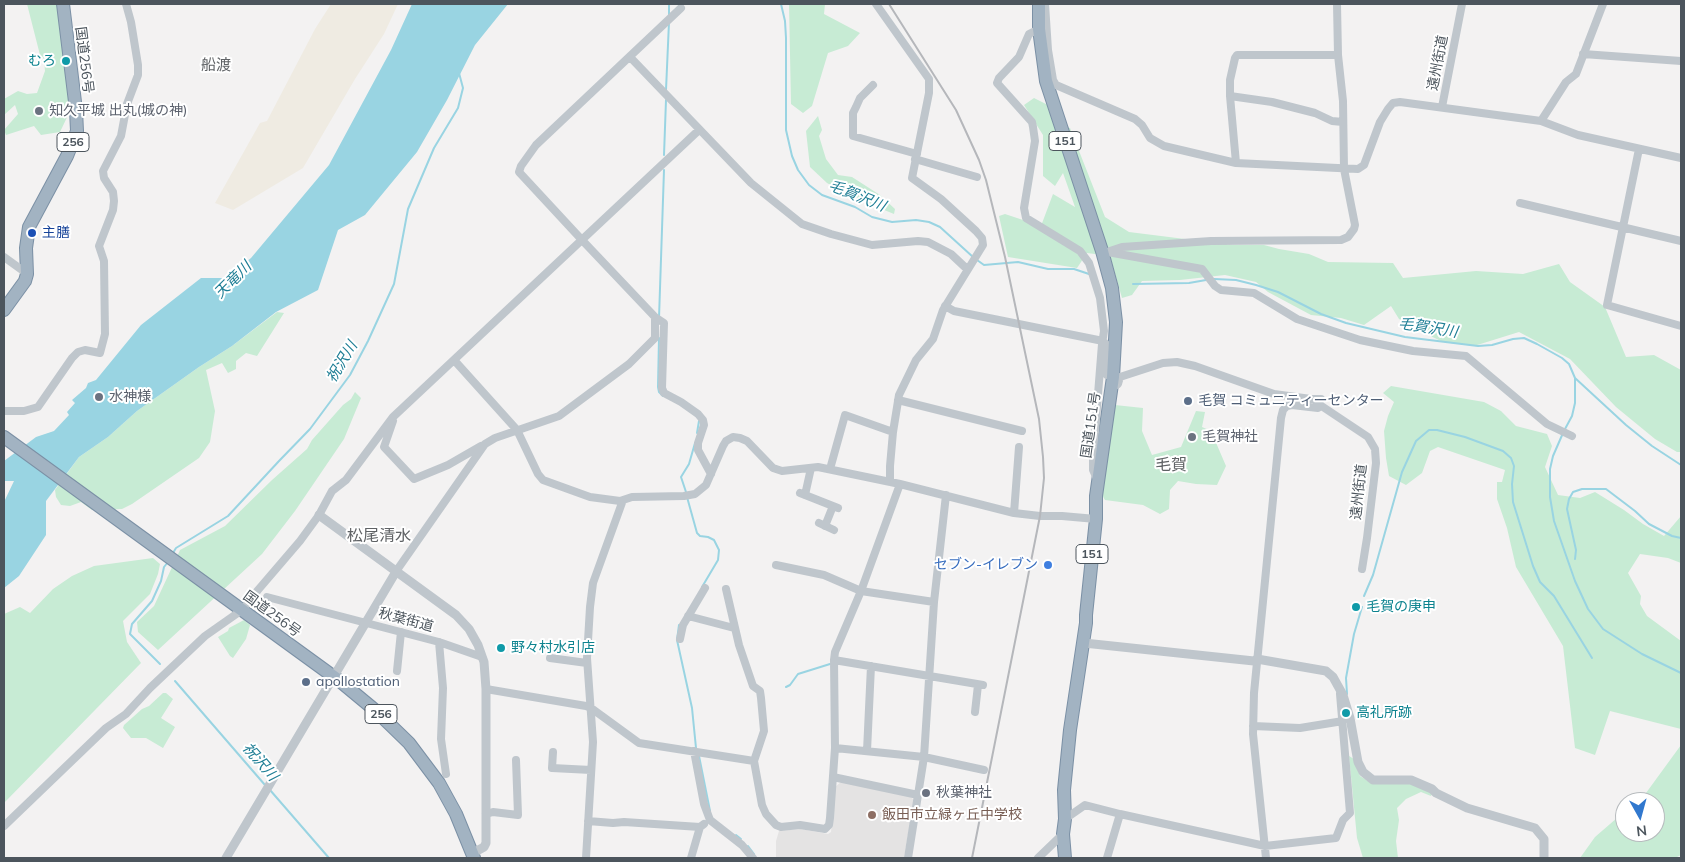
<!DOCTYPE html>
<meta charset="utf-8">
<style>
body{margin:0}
#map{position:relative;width:1685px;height:862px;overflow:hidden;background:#f3f2f2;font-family:Mulish,sans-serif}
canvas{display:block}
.frame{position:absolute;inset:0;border:5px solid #4c555d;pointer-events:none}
.north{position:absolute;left:1615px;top:792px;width:50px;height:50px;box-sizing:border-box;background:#fff;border:1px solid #b7bbbe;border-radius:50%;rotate:173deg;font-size:14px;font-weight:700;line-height:20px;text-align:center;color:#4c555d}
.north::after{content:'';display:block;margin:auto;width:18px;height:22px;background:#3178ce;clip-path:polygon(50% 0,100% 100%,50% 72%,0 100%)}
</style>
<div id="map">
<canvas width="1685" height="862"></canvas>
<div class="frame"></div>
<div class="north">N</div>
</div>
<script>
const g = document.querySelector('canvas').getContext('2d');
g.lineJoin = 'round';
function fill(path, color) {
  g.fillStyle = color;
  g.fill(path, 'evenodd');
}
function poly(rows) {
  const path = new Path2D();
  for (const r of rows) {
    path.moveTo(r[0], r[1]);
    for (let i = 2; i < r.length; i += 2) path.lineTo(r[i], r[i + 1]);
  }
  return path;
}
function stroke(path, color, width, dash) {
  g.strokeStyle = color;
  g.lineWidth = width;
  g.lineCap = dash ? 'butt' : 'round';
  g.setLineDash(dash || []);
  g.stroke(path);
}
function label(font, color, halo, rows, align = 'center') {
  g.font = font + ' Mulish,"Noto Sans JP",sans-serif';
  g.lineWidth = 4;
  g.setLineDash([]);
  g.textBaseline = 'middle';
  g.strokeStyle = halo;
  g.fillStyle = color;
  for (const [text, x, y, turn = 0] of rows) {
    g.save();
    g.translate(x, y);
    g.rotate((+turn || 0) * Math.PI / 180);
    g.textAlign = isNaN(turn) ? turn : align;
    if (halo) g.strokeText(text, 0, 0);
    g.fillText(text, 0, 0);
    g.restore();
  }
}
fill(poly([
 [841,782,910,796,914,800,904,858,776,858,776,841,779,831,801,829,828,834,831,832,835,787]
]), '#e4e3e3');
fill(poly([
 [27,4,59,4,70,111,60,132,41,135,34,126,6,135,4,130,18,114,15,105,4,115,4,99,18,91,27,94,37,93,45,71,44,59,40,55],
 [789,4,825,4,824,14,860,33,848,46,828,53,812,106,803,113,791,104],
 [1034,98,1048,105,1054,125,1070,128,1105,217,1129,232,1233,245,1264,245,1279,249,1309,254,1328,262,1393,263,1403,278,1476,271,1523,274,1559,264,1570,282,1605,307,1626,357,1654,355,1681,370,1681,452,1677,452,1655,439,1616,407,1570,359,1519,332,1474,346,1443,342,1418,330,1399,319,1391,306,1364,325,1341,318,1311,315,1268,292,1256,282,1225,275,1180,280,1142,281,1132,295,1122,298,1110,256,1087,253,1077,268,1008,257,999,216,1005,214,1041,226,1053,194,1075,207,1063,173,1055,186,1043,176,1043,135,1024,105],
 [818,116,822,130,819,136,826,159,838,175,852,177,880,195,895,209,894,214,855,198,827,183,810,167,806,131],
 [277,312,284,313,257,356,246,353,236,361,236,369,228,373,222,363,206,370,215,411,210,442,199,458,132,504,122,509,92,510,81,502,70,506,61,505,56,497,55,490,79,457,108,437,137,411,199,367,232,346],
 [1391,386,1484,402,1501,411,1516,426,1547,434,1552,446,1545,467,1558,495,1580,498,1595,492,1624,510,1643,524,1664,536,1681,516,1681,563,1668,558,1640,554,1628,573,1641,596,1640,604,1647,616,1681,641,1681,729,1610,711,1595,755,1575,748,1563,646,1516,567,1507,528,1497,499,1497,482,1502,482,1505,470,1438,447,1430,451,1422,473,1406,485,1389,476,1386,458,1384,431,1388,416,1394,402,1383,393],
 [355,392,361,398,344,439,295,511,262,554,158,650,138,632,137,622,154,606,180,550,225,526,272,480,307,449,312,440,343,405,351,399],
 [1115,405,1143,408,1142,431,1152,455,1181,447,1196,411,1205,412,1202,427,1211,431,1226,466,1217,485,1196,484,1178,481,1170,490,1169,509,1160,514,1143,505,1105,500,1102,495],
 [153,558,160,564,158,574,150,594,123,621,127,642,141,663,4,803,4,614,20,607,30,613,53,589,72,576,94,566],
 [244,620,250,625,246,639,233,658,230,656,218,637,228,631,229,628],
 [163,693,166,693,173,699,161,718,175,727,163,748,146,738,131,738,123,728,124,725,142,709,149,706],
 [1681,745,1681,855,1675,858,1580,858,1595,837,1625,811,1625,832,1655,832,1655,802,1635,802,1646,793],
 [1349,756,1354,759,1360,776,1371,783,1410,783,1432,793,1431,796,1421,792,1406,799,1397,808,1399,820,1396,841,1398,858,1363,858,1357,838]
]), '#c7ebd4');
fill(poly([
 [331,4,398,4,384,34,355,79,303,168,233,210,215,203,260,123,267,121,315,29]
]), '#efebe2');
fill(poly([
 [412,4,508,4,475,45,447,100,417,152,365,215,338,230,318,290,276,312,232,346,199,367,137,411,108,437,79,457,46,501,46,535,19,576,4,588,4,502,14,481,4,481,4,461,36,437,54,431,69,415,67,412,75,403,72,400,86,388,88,383,96,380,141,325,201,278,226,278,251,258,329,165,391,50]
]), '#99d4e2');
stroke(poly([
 [781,4,785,21,786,38,786,130,792,156,798,170,809,185,822,195,855,207,872,217,892,222,916,220,929,222,940,227,973,257],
 [669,15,669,4],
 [666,90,669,22],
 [664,155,666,100],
 [977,260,984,265,1018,262,1048,269,1074,269,1089,274],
 [1214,279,1236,280,1256,285,1278,292,1321,314,1346,323,1405,337,1478,346,1492,345,1513,339,1524,338,1537,344,1562,358,1569,364,1575,378,1626,425,1652,446,1681,465],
 [1133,284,1189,283,1206,280],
 [659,318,664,170],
 [659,338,658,387,659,392,663,396],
 [1565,429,1572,416,1575,403,1575,378],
 [697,433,699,421],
 [1563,433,1553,456,1550,469,1550,497,1554,521,1575,581,1588,609,1603,629,1642,654,1681,673],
 [686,492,681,477,689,464,695,443],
 [687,497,697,533,700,536,708,537,714,540,719,550,718,560,702,587],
 [173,553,176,548,228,516,279,461,310,429,350,375,368,341,394,284,408,209,434,148,458,108,463,88,459,73],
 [1575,559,1576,550,1567,509,1569,499,1573,492,1582,489,1606,489,1635,511,1649,524,1672,536,1681,538],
 [1364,596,1373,575,1402,472,1416,441,1429,430,1437,430,1465,437,1503,451,1511,458,1514,466,1512,484,1513,502,1533,566,1540,582,1554,596,1592,658],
 [679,625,677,640,692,708,696,748],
 [160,664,130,634,132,624,152,601,161,581,164,567,168,562],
 [175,681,265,785],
 [786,687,790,685,798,674,830,664],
 [1347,694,1346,678,1354,634,1362,607],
 [699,756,710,811],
 [270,790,329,858],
 [736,835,741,839],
 [748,846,754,854]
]), '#99d4e2', 2);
const trunk = poly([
 [1039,4,1039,29,1046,81,1102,251,1112,288,1116,322,1113,377,1096,496,1096,519,1086,615,1086,623,1070,730,1064,790,1065,819,1063,834,1065,858],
 [4,310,25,281,27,274,26,248,29,227,67,156,77,131,76,110,63,4],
 [4,437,341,682,376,711,409,743,439,783,456,814,474,858]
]);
stroke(trunk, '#7b90a5', 14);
stroke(poly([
 [876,4,929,79,929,93,912,178,941,199,976,231,982,238,983,245,943,310,933,339,916,360,899,395,893,432,890,466,890,482],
 [1045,4,1048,50,1053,80,1056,85,1135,119,1142,125,1150,138,1164,146,1236,163,1358,169,1364,165,1380,122,1388,109,1393,103,1400,102,1541,121,1578,135,1681,158],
 [1039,29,1029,34,1019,57,999,78,997,83,1032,122,1033,127,1035,141,1024,208,1026,218,1080,251,1089,263,1100,298,1104,331,1102,344,1093,457,1093,470,1097,479],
 [1583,54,1681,61],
 [630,57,751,183,802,224,831,234,872,245,918,241,928,242,951,254,967,269],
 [873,85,860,98,856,107,853,113,853,136,917,154],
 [1230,96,1272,102,1315,113,1332,121,1343,122],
 [1442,107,1462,4],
 [1541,121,1566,82,1576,74,1603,4],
 [1639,149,1607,305,1681,326],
 [915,159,977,177],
 [1236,163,1230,96,1230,80,1235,58,1237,55,1338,55],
 [1520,203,1681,241],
 [1102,251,1202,269,1215,286,1221,290,1254,293,1297,319,1360,340,1413,351,1466,356,1547,424,1572,436],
 [1110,251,1122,247,1211,241,1341,240,1348,237,1354,229,1355,225,1344,169,1343,101,1338,55,1337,4],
 [4,257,22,270,27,271],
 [945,306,954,311,1103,341,1106,344,1107,375,1113,377],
 [655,317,664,323,662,388,664,393,681,402,698,414,703,420,704,425,698,443,698,450,711,474],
 [454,360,517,430,538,474,543,480,590,497,620,501,632,497,684,496,695,494,706,485,723,446,726,441,733,437,740,438,747,441,773,468,782,471,818,467,900,484,1014,513,1040,516,1062,516,1096,519],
 [1113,387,1118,384,1120,377,1163,363,1177,362,1195,366,1274,394,1311,399,1321,399],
 [898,400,1022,431],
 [1317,403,1368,437,1375,449,1376,463,1367,538,1362,569],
 [4,411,24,411,38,407,72,358,78,352,85,350,100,353,105,334,104,261,99,246,113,210,114,201,113,192,104,178,103,171,121,136,127,104,138,75,138,65,131,22,126,4],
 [393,421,384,447,414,479,448,465,481,446],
 [830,469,845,415,893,432],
 [800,493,838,508],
 [805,495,811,468],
 [1014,513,1019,447],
 [819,523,834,530],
 [825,526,833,506],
 [776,565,824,575,861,591,934,602],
 [397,570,485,444,495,438,559,416,629,364,655,338,655,317,582,240,519,172,521,166,536,145,681,8],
 [726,589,739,645,753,686,760,691,761,698,764,731,754,761],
 [267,597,439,642,482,657],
 [688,616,734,628],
 [680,639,683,625,705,588],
 [439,642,443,688,441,739,446,774],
 [550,658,587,663],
 [834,660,983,685],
 [397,671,401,632],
 [486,689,586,706,591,708,639,743,754,761,762,805,766,814,776,825,781,827,800,825,825,829,829,825,830,818,835,748,834,660,835,652,861,591,900,484],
 [975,712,978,685],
 [1253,726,1300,728,1343,721],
 [835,748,924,757,984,770],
 [694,751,704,804,710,820,742,845,753,858],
 [867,751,871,666],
 [553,752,552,768,591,770],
 [833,777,918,795],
 [486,814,493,812,518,815,516,760],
 [1065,819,1085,805,1120,814,1265,846,1336,838,1343,820,1350,813,1340,694],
 [588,821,613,823,624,822,700,827],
 [4,826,106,728,126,714,150,688,205,636,242,610,258,590,300,541,319,515,332,491,346,480,393,417,699,130],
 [586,858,593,742,587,658,590,607,593,583,623,500],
 [691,858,700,827,704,824],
 [908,858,924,757,934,602,946,495],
 [1038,858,1063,834],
 [1107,858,1120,814],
 [1266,858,1253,734,1254,693,1281,418,1283,410,1287,406,1292,405,1318,408,1321,406]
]), '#bfc6cc', 8);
stroke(poly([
 [319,515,456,615,469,629,478,645,484,662,486,689,486,843,484,847,473,853],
 [1084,643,1254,661,1257,659,1326,671,1333,677,1343,695,1350,718,1358,762,1363,772,1373,780,1411,780,1432,789,1436,793,1467,808,1535,828,1544,839,1544,858],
 [226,858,397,570]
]), '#bfc6cc', 9);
stroke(trunk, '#a2b3c2', 12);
stroke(poly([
 [889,4,956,110,979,160,986,180,1005,257,1039,419,1043,457,1044,478,1040,516,972,858]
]), '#b5b7bb', 2);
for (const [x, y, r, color] of [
 [66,61,5,"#0f9aa8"],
 [39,111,5,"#6b7280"],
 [32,233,5,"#1a4fb4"],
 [99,397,5,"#6b7280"],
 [1188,401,5,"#5c6f8a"],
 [1192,437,5,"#6b7280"],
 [1048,565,5,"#3f7fe0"],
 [1356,607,5,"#0f9aa8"],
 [501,648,5,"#0f9aa8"],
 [306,682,5,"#5c6f8a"],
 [1346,713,5,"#0f9aa8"],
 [926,793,5,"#6b7280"],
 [872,815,5,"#8d6e63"]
]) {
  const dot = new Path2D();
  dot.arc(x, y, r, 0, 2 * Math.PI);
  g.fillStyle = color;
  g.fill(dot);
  stroke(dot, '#fff', 2);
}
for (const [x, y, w] of [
 [1065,141,32],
 [73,142,32],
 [1092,554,32],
 [381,714,32]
]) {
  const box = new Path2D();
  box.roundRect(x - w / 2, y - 9.5, w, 19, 4);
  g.fillStyle = '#fff';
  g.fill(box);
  stroke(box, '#4c555d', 1);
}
label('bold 12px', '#4c555d', null, [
 ["151",1065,141],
 ["256",73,142],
 ["151",1092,554],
 ["256",381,714]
]);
label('14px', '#4c555d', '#fff', [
 ["国道256号",84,60,83],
 ["遠州街道",1438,63,-79],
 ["国道151号",1091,425,-82],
 ["遠州街道",1359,492,-84],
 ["国道256号",272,614,36],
 ["秋葉街道",406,620,15]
]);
label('14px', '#0d838f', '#fff', [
 ["むろ",56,61,"right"],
 ["毛賀の庚申",1366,607],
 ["野々村水引店",511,648],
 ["高礼所跡",1356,713]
], 'left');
label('14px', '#5b616d', '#fff', [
 ["知久平城 出丸(城の神)",49,111],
 ["水神様",109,397],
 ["毛賀神社",1202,437],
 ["秋葉神社",936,793]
], 'left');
label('14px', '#164399', '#fff', [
 ["主膳",42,233]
], 'left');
label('14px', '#4e5e75', '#fff', [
 ["毛賀 コミュニティーセンター",1198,401],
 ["apollostation",316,682]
], 'left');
label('14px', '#366cbe', '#fff', [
 ["セブン-イレブン",1038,565]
], 'right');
label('14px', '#785e54', '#fff', [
 ["飯田市立緑ヶ丘中学校",882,815]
], 'left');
label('15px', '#5f6265', '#fff', [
 ["船渡",216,65]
]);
label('italic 15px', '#1e7e95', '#fff', [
 ["毛賀沢川",857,196,22],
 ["天竜川",233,280,-45],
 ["毛賀沢川",1428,328,9],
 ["祝沢川",342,362,-59],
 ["祝沢川",260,762,49]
]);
label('16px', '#5f6265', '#fff', [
 ["毛賀",1171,465],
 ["松尾清水",379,536]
]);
</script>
